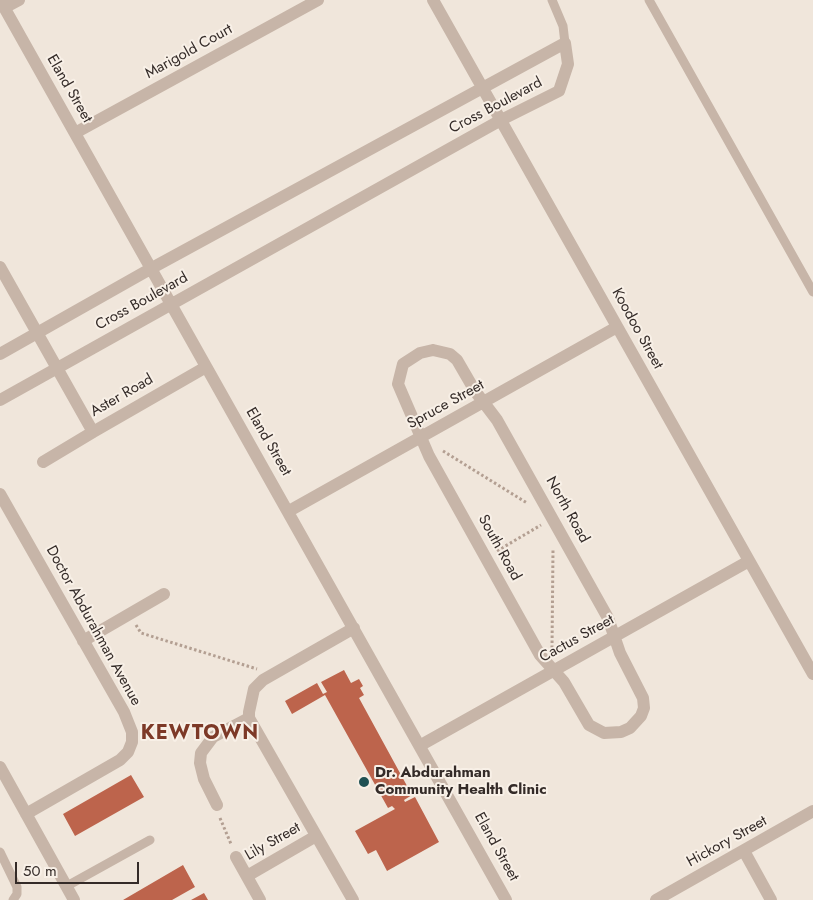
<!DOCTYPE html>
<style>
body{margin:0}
#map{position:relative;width:813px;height:900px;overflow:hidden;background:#f0e6db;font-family:Jost,sans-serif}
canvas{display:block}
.scale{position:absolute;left:15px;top:862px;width:124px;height:22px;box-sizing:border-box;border:2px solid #342b28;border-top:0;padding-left:6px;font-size:15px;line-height:18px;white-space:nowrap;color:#342b28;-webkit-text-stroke:4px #f8f0e7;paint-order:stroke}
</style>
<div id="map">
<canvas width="813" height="900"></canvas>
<div class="scale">50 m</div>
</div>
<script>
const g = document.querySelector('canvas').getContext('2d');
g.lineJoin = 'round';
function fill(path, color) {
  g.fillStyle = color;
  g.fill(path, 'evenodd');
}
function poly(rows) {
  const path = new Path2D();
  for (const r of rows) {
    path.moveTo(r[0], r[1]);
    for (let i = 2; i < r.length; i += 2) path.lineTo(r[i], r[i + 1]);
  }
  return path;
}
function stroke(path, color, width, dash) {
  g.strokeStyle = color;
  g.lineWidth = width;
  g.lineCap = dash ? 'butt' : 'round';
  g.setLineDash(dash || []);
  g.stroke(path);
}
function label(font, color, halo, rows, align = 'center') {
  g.font = font + ' Jost,sans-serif';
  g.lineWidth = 4;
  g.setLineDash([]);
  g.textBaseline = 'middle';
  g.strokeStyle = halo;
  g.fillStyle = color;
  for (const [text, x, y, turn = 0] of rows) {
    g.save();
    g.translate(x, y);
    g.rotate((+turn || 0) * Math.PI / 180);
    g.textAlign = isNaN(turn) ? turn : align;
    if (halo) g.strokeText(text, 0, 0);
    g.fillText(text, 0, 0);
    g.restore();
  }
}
fill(poly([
 [344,670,351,683,359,679,363,686,360,688,364,695,359,698,412,795,404,800,405,802,415,797,439,842,387,871,376,850,368,854,355,831,395,809,392,806,388,808,325,695,292,714,285,701,317,683,323,694,327,692,321,682],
 [131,775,144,797,75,836,63,814],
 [183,865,195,887,172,900,123,900],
 [204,893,208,900,191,900]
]), '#bd644c');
stroke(poly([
 [443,451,527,503],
 [497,551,541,525],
 [136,625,141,633,257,669],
 [552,648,553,550],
 [220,818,231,844]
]), '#b39f92', 3, [2.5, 2.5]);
stroke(poly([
 [552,0,563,26,565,43],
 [649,0,813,292],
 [0,852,17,887,17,894,13,900],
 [67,886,150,840]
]), '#c7b5a8', 9);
stroke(poly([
 [0,0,506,900],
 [433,0,813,674],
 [4,8,19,0],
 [75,133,318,0],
 [0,267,93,432,206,367],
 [433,350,450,354,457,360,475,391,497,420,608,618,620,653,643,698,644,708,641,716,630,728,621,732,604,733,589,725,564,682,540,655,429,456,398,384,403,364,420,353,433,350],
 [0,354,152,268,565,43,568,64,559,91,501,120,0,400],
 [43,462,93,432],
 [0,494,124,712,132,732,132,742,128,752,120,760,26,814],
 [289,511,617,327],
 [83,641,164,594],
 [421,745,749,561],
 [0,767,74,900],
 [217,805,204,779,200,763,201,753,213,737,249,718],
 [744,851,771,900],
 [236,857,260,900],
 [247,876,316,836],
 [353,900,249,718,249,712,254,689,263,680,354,628],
 [656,900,813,811]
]), '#c7b5a8', 12);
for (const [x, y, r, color] of [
 [364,782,6,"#205153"]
]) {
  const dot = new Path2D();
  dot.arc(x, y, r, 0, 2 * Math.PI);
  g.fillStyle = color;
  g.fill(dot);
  stroke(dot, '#f8f0e7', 2);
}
label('15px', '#342b28', '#f8f0e7', [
 ["Marigold Court",189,52,-29],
 ["Eland Street",69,89,60],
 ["Cross Boulevard",496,106,-28],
 ["Cross Boulevard",142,302,-29],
 ["Koodoo Street",637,329,61],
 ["Aster Road",122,396,-30],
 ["Spruce Street",446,405,-29],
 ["Eland Street",268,442,60],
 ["North Road",567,510,61],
 ["South Road",499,548,61],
 ["Doctor Abdurahman Avenue",93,626,61],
 ["Cactus Street",577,639,-29],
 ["Lily Street",273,842,-30],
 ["Hickory Street",727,842,-29],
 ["Eland Street",496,847,61]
]);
label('bold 15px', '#342b28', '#f8f0e7', [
 ["Dr. Abdurahman",375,773],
 ["Community Health Clinic",375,790]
], 'left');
g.letterSpacing = '1px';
label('bold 20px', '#7d3927', '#f8f0e7', [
 ["KEWTOWN",200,734]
]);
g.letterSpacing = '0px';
</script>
